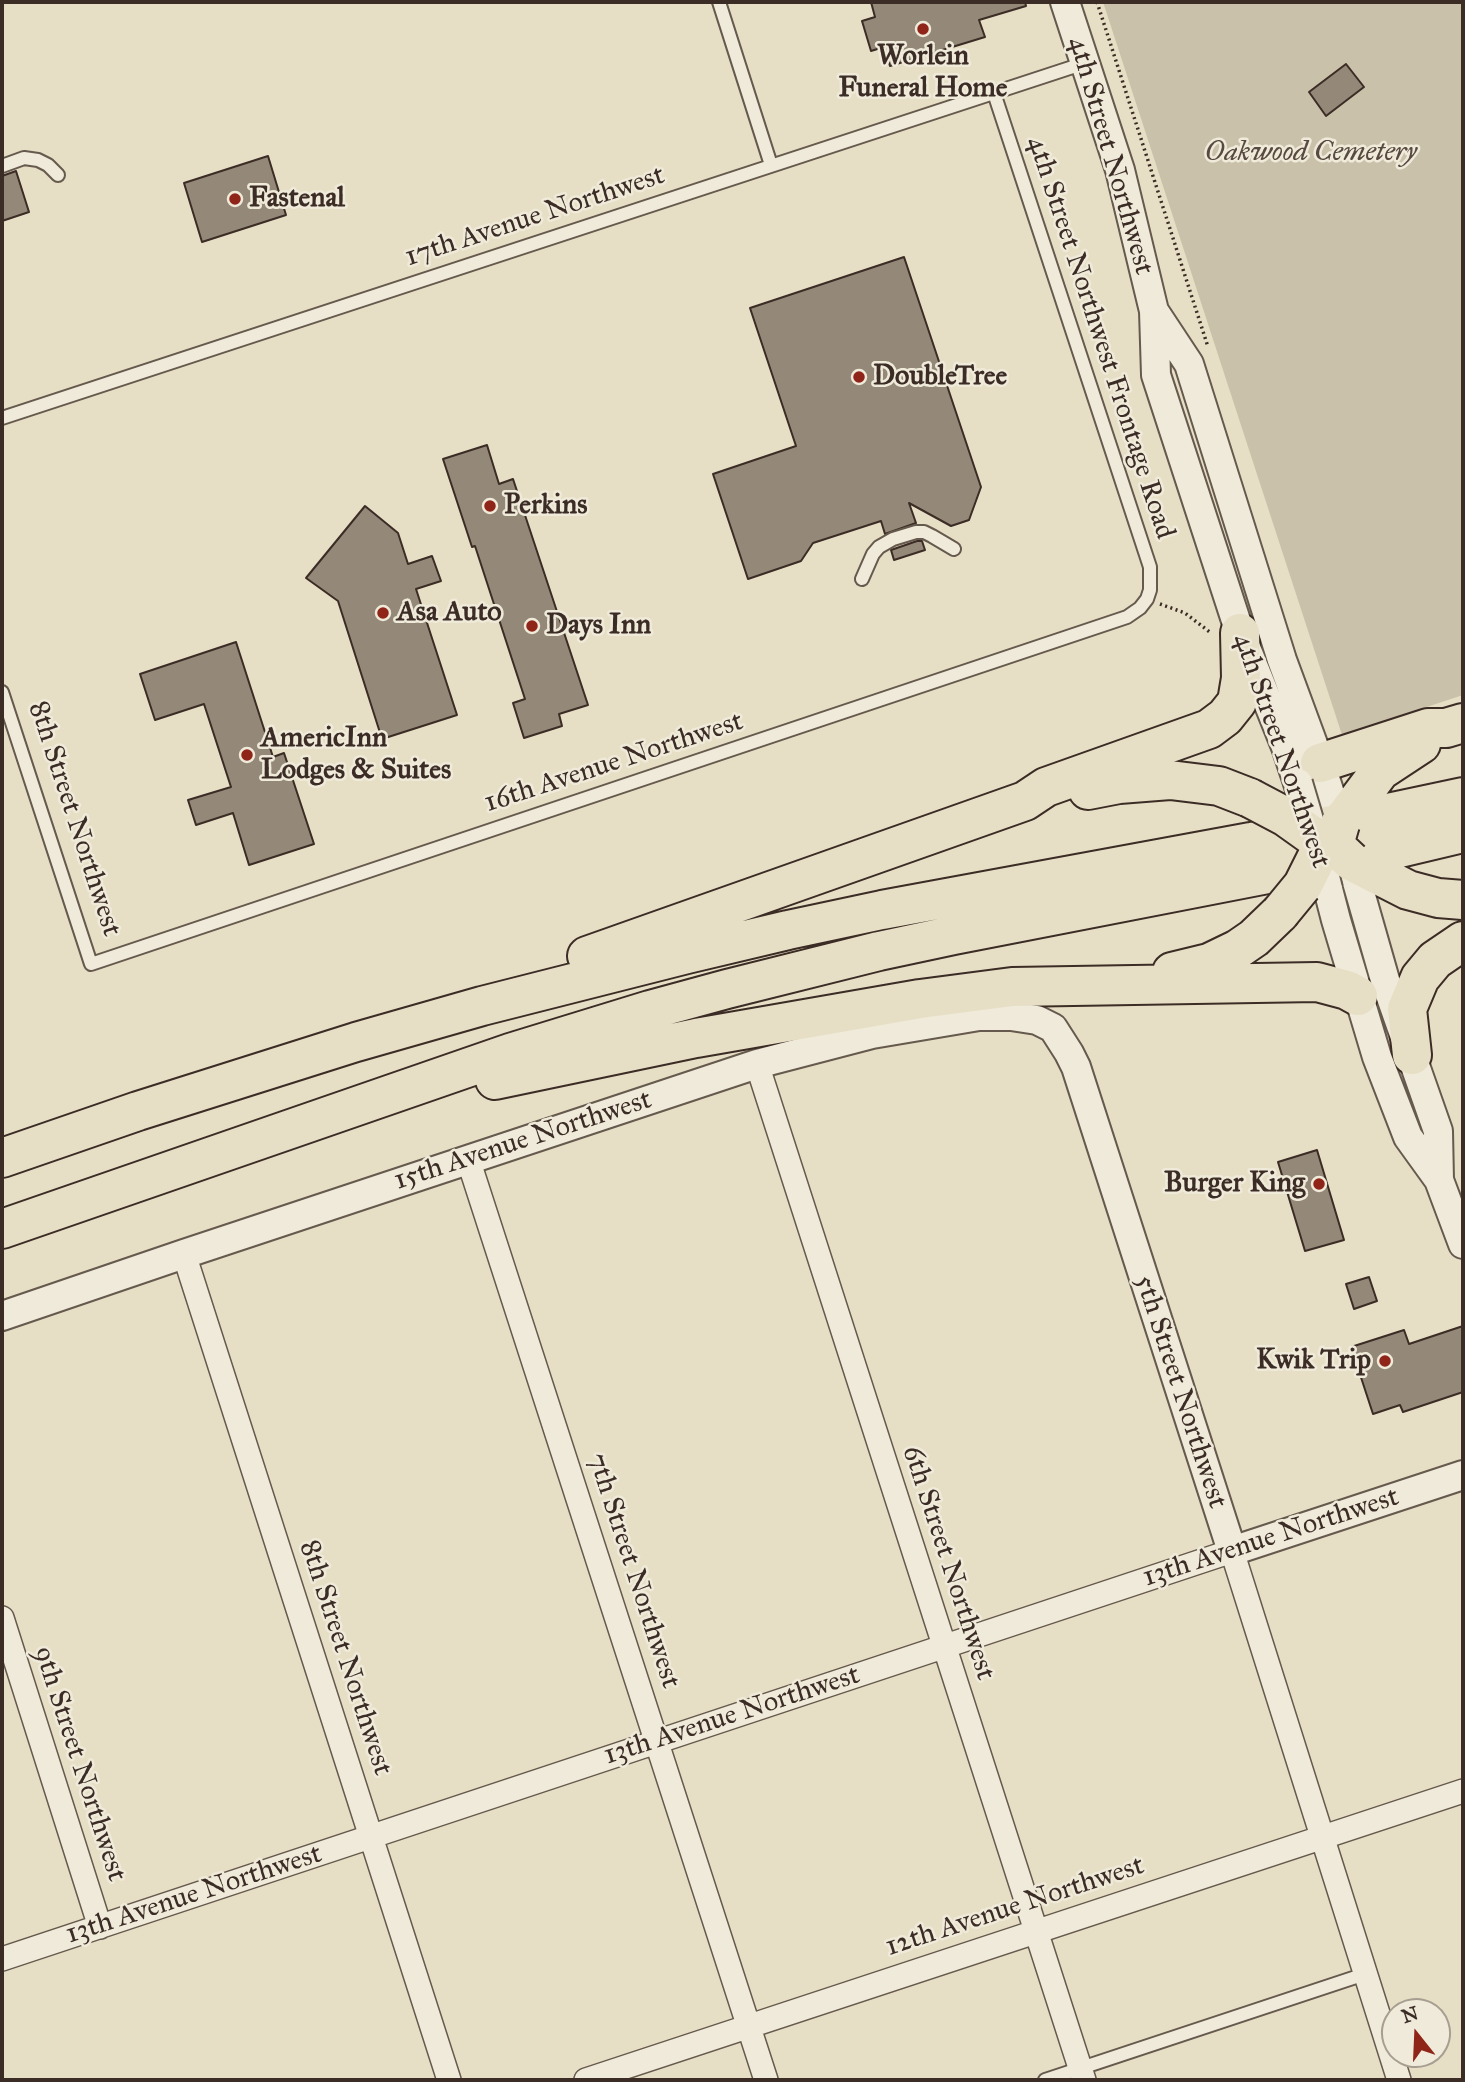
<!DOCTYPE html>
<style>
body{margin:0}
#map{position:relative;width:1465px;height:2082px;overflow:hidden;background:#e7dfc5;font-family:"IM FELL Great Primer",serif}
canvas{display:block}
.frame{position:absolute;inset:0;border:4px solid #3b2c25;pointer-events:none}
.north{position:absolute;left:1381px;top:1998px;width:70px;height:70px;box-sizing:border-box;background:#efead9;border:2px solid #a79e91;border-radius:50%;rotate:342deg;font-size:19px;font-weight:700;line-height:28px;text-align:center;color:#3b2c25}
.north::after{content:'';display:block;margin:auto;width:24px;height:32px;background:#8f2418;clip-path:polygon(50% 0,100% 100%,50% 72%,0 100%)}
</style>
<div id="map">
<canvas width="1465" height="2082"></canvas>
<div class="frame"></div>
<div class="north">N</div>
</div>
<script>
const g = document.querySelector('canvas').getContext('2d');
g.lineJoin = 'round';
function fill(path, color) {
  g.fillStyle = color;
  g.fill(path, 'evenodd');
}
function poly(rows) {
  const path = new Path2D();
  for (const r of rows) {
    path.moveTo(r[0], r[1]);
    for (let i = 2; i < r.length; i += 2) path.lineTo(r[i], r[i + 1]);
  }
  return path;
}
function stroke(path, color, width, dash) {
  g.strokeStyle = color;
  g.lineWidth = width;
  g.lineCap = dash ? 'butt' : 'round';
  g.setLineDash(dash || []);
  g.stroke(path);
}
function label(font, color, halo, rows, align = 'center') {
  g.font = font + ' "IM FELL Great Primer",serif';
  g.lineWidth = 5;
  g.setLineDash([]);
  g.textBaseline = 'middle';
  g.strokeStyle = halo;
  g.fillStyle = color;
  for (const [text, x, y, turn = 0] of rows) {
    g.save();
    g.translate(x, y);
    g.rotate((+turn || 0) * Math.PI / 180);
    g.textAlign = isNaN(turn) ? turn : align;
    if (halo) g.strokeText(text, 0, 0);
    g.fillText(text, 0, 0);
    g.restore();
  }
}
fill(poly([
 [1103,2,1463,2,1463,695,1342,735]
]), '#cac1aa');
const building = poly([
 [871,2,1025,2,1026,6,979,20,985,37,890,66,884,47,871,51,862,21,875,17,871,2],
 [1346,64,1364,87,1326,116,1309,92,1346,64],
 [268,156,286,215,202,242,184,183,268,156],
 [16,171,29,212,2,221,2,176,16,171],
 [904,257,981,487,969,520,951,526,909,503,916,523,885,534,881,521,813,543,801,561,748,579,713,474,796,446,750,308,904,257],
 [487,445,499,484,513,479,588,705,559,714,562,726,524,738,513,703,525,699,475,546,472,547,443,459,487,445],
 [365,506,398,533,408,564,432,556,441,581,416,589,457,715,382,739,338,601,306,578,365,506],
 [917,541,922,541,925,550,894,560,891,550,917,541],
 [236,642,273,757,284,753,314,844,249,865,233,813,196,825,188,800,231,787,204,704,155,720,140,674,236,642],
 [1317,1150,1344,1240,1305,1251,1278,1162,1317,1150],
 [1369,1277,1377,1301,1354,1309,1346,1284,1369,1277],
 [1463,1326,1463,1392,1403,1412,1400,1405,1373,1414,1351,1347,1404,1330,1409,1344,1463,1326]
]);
fill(building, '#948978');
stroke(building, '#3b2c25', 2);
const service = poly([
 [719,2,771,165],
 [2,166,24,158,38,160,48,165,58,175],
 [2,418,1085,63],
 [862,579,873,554,879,547,893,539,916,532,924,532,932,536,954,549],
 [2,692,91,964,1127,617,1140,608,1147,599,1150,590,1150,567,994,93],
 [1045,2080,1365,1974]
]);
const minor = poly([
 [757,1064,1084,2080],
 [468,1159,766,2080],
 [184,1254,449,2080],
 [2,1618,100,1927],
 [2,1959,1232,1551,1399,2080],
 [586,2080,1463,1791]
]);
const tertiary = poly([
 [1065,2,1120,170,1154,311,1156,375,1240,633,1286,747,1298,783],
 [1154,311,1189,364,1282,660,1320,763,1340,824],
 [1351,861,1385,980,1438,1131,1439,1180],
 [1328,889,1336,920,1377,1057,1408,1137,1439,1180,1463,1244],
 [2,1316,184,1254,757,1064,872,1034,979,1016,1011,1016,1037,1020,1053,1028,1069,1053,1076,1067,1232,1551,1463,1475]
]);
const motorway = poly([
 [1320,763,1428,728,1446,728,1463,723],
 [1088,790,1119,784,1170,780,1219,786,1250,798],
 [1340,824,1380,771,1421,744],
 [1351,861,1408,890,1438,898,1463,900],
 [587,956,1025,801,1046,787,1209,729,1225,717,1237,702,1241,678,1240,633],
 [1172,972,1209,963,1238,949,1254,938,1280,913],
 [1412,1055,1407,1009,1420,978,1435,960,1463,941],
 [495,1080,696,1038,920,999,1012,987,1317,982,1347,990,1358,996],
 [2,1158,138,1111,356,1042,482,1006,687,954,788,930,882,910,1251,842,1463,797],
 [2,1229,510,1053,650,1010,727,989,879,951,954,935,1391,850,1463,833]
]);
stroke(service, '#66594d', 16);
stroke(minor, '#66594d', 26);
stroke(tertiary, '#66594d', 32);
stroke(motorway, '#3b2c25', 42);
stroke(poly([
 [1097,2,1208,347],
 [1160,604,1185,613,1211,633]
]), '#3b2c25', 3.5, [2, 3.5]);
stroke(service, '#efead9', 12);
stroke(minor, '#efead9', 23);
stroke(tertiary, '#efead9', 28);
stroke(motorway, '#e7dfc5', 38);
const tertiaryBridge = poly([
 [1298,783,1314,837],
 [1319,853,1328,889]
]);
const motorwayBridge = poly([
 [1250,798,1286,817,1314,837],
 [1340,824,1334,845,1351,861],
 [1280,913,1303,885,1319,853]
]);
stroke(tertiaryBridge, '#66594d', 32, []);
stroke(motorwayBridge, '#3b2c25', 42, []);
stroke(tertiaryBridge, '#efead9', 28);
stroke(motorwayBridge, '#e7dfc5', 38);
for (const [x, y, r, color] of [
 [923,29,7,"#8f2418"],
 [235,199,7,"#8f2418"],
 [859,377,7,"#8f2418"],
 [490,506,7,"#8f2418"],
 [383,613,7,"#8f2418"],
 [532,626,7,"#8f2418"],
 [247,755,7,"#8f2418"],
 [1319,1184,7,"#8f2418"],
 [1385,1361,7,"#8f2418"]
]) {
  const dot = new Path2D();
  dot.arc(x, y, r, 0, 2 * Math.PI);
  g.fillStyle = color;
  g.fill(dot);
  stroke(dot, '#efead9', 2.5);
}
label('bold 28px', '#3b2c25', '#efead9', [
 ["Worlein",923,57,"center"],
 ["Funeral Home",923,89,"center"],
 ["Fastenal",249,199],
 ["DoubleTree",873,377],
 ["Perkins",504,506],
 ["Asa Auto",397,613],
 ["Days Inn",546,626],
 ["AmericInn",261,739],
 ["Lodges & Suites",261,771],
 ["Burger King",1305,1184,"right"],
 ["Kwik Trip",1371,1361,"right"]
], 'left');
label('italic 28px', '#584a40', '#efead9', [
 ["Oakwood Cemetery",1311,153]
]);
label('28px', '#3b2c25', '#efead9', [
 ["4th Street Northwest",1110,156,74],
 ["17th Avenue Northwest",535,217,-18],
 ["4th Street Northwest Frontage Road",1100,338,72],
 ["4th Street Northwest",1281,751,71],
 ["16th Avenue Northwest",614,763,-18],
 ["8th Street Northwest",74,819,72],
 ["15th Avenue Northwest",523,1141,-18],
 ["5th Street Northwest",1180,1392,72],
 ["13th Avenue Northwest",1271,1538,-18],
 ["6th Street Northwest",948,1563,72],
 ["7th Street Northwest",633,1571,72],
 ["8th Street Northwest",345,1658,72],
 ["13th Avenue Northwest",732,1716,-18],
 ["9th Street Northwest",79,1764,72],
 ["13th Avenue Northwest",194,1895,-18],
 ["12th Avenue Northwest",1015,1907,-18]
]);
</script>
